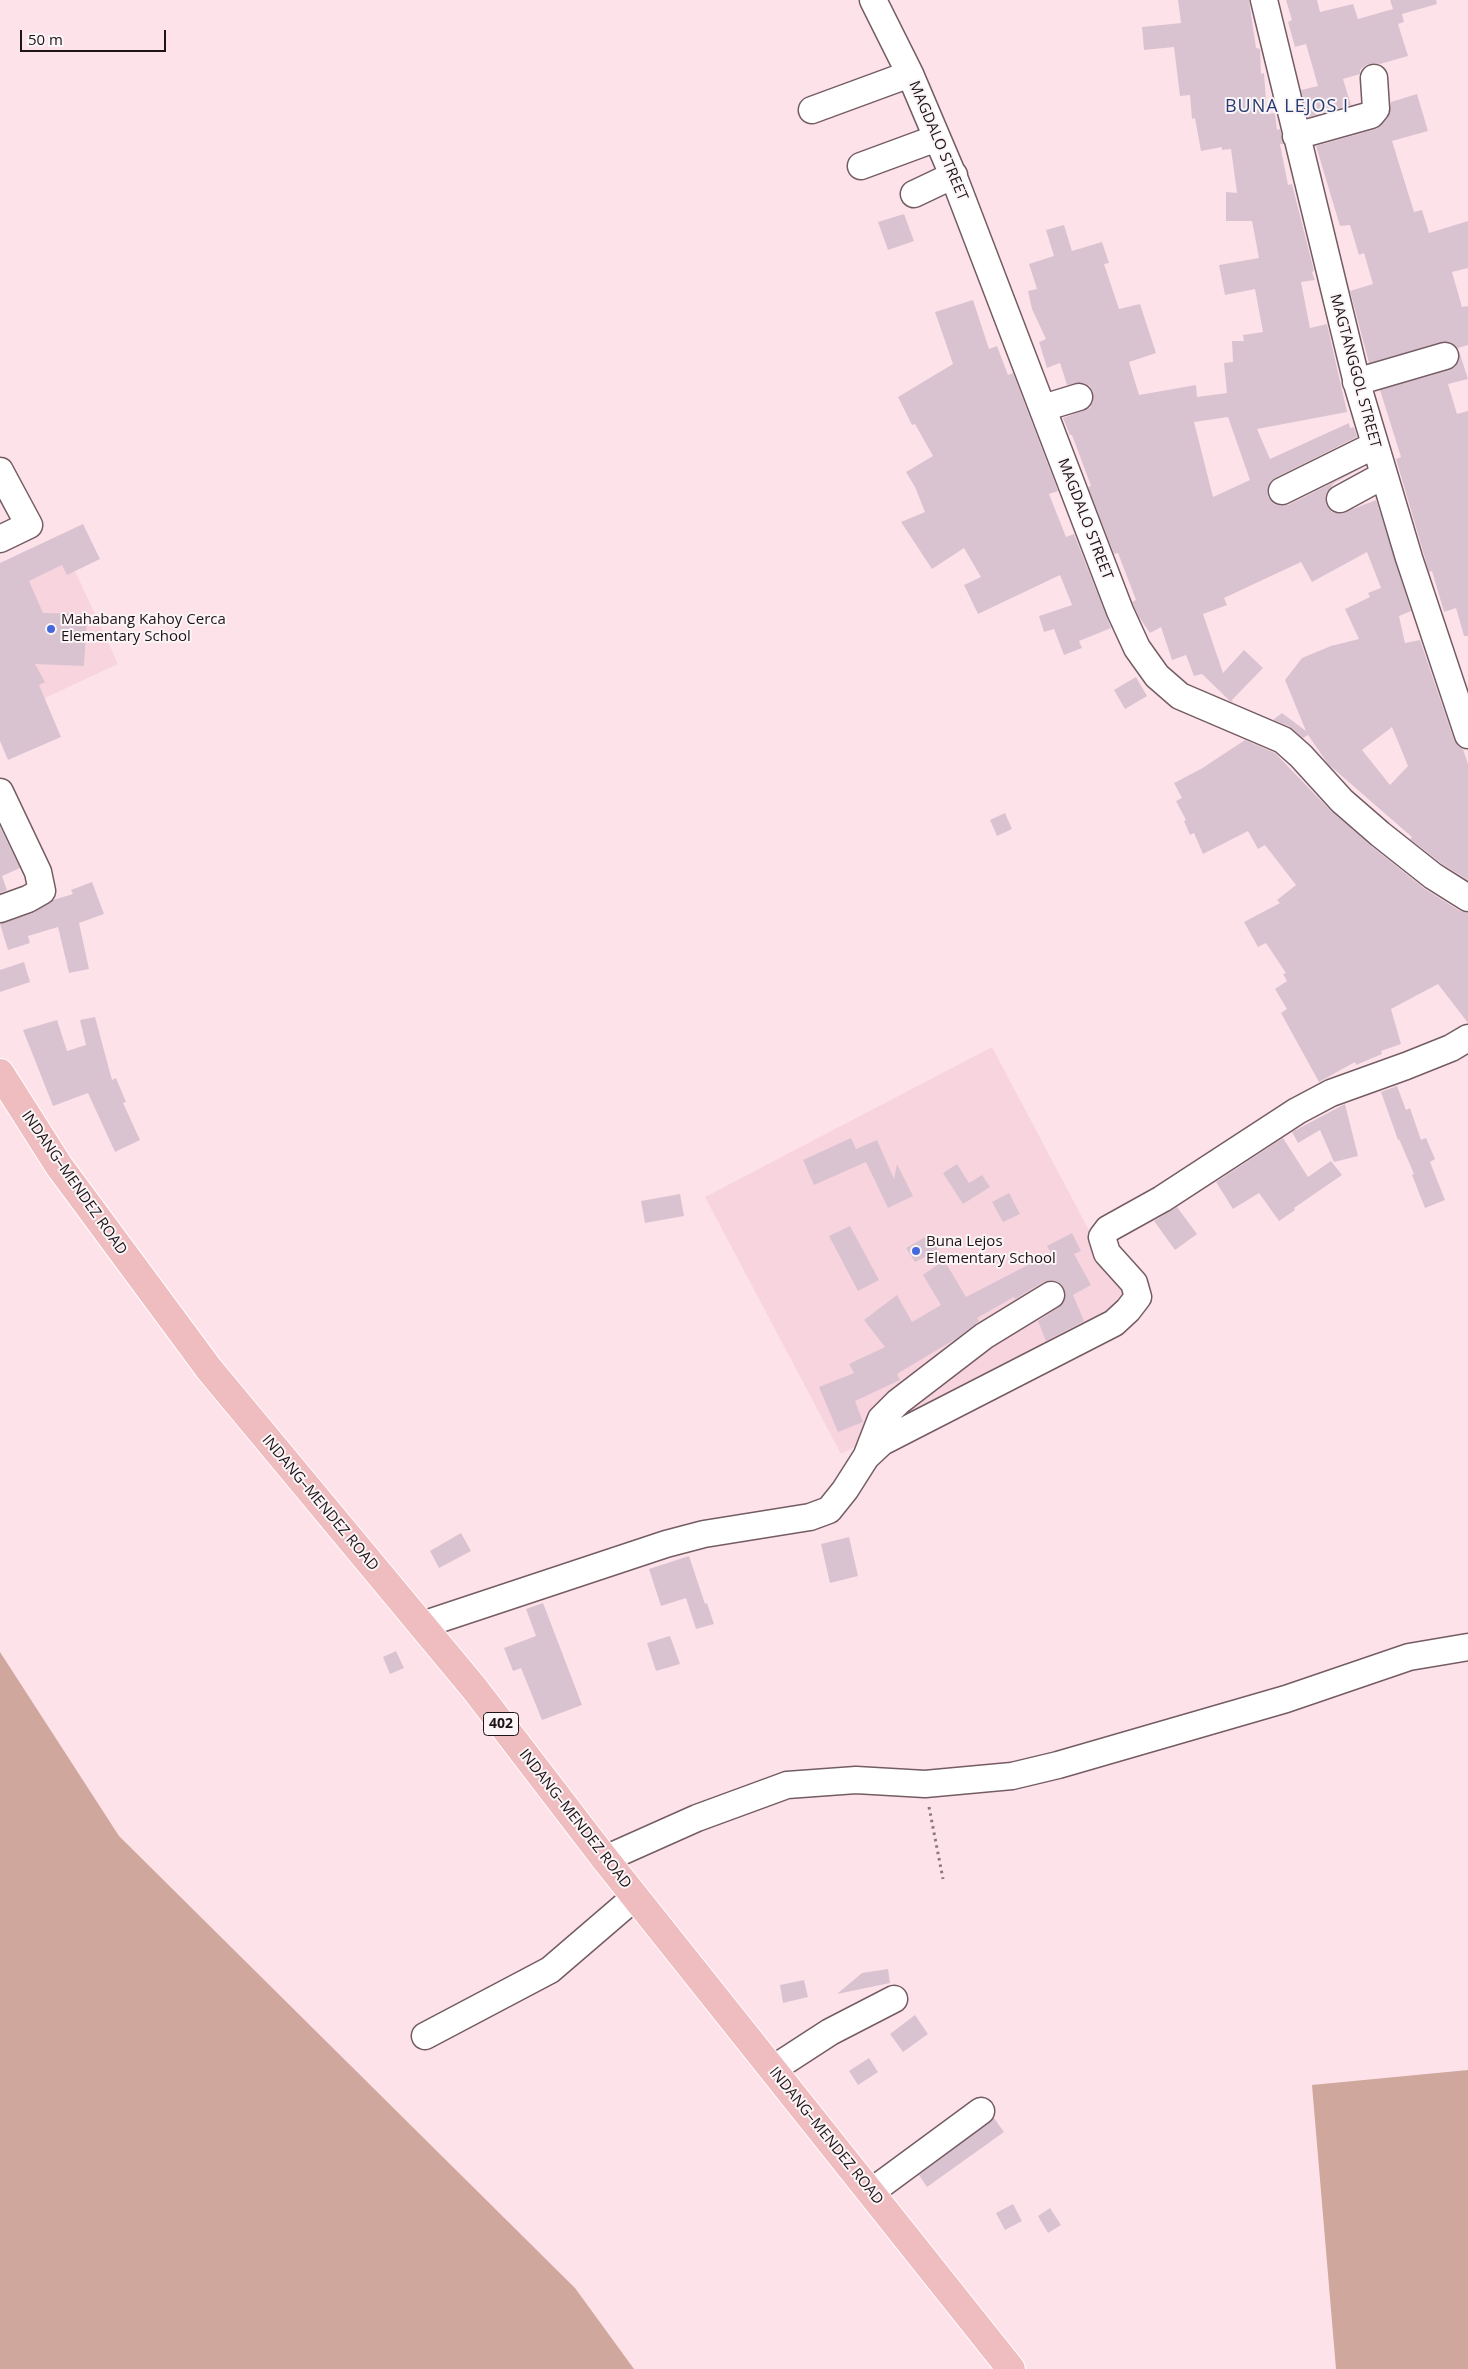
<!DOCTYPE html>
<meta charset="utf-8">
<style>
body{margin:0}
#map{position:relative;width:1468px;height:2369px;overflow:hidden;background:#fee2ea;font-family:"Open Sans",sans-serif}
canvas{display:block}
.scale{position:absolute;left:20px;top:30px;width:146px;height:22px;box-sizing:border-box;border:2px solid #1e1417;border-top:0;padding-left:6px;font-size:15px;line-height:18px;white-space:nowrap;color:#1e1417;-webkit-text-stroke:4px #fbf5f7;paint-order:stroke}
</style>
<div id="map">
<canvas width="1468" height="2369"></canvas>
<div class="scale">50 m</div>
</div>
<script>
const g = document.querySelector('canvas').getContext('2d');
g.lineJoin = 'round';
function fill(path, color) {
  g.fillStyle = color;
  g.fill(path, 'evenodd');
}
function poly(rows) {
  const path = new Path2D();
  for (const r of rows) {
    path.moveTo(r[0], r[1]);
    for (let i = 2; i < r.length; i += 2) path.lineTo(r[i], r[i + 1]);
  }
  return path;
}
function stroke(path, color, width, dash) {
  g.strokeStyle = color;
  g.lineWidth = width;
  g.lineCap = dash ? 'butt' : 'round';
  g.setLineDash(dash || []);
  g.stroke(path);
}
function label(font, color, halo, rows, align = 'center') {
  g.font = font + ' "Open Sans",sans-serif';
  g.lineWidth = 4;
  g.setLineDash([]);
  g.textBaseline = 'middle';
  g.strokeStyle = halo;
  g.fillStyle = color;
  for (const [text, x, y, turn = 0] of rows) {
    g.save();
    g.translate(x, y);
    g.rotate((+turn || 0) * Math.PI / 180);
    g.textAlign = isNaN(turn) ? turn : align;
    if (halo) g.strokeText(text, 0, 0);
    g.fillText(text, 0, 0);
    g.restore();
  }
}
fill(poly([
 [70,560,118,664,0,719,0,593],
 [992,1047,1128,1304,841,1454,705,1197]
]), '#f8d4de');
fill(poly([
 [0,1652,119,1836,575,2288,634,2369,0,2369],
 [1468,2070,1468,2369,1336,2369,1312,2085]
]), '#cfa79d');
fill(poly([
 [1178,0,1249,0,1256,48,1260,49,1261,74,1264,73,1267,114,1275,113,1277,130,1280,129,1284,144,1280,144,1288,185,1292,184,1314,271,1312,272,1315,280,1301,282,1310,328,1327,324,1347,412,1257,429,1270,459,1349,423,1350,428,1354,427,1357,437,1275,478,1270,482,1267,490,1268,497,1274,504,1282,506,1288,505,1366,466,1334,483,1327,492,1325,498,1327,506,1332,512,1340,514,1376,500,1411,611,1399,616,1405,643,1420,640,1454,740,1463,749,1468,764,1468,880,1442,864,1410,839,1412,837,1328,764,1308,735,1303,738,1289,726,1273,720,1282,713,1306,731,1285,680,1302,658,1331,646,1359,639,1345,609,1370,597,1368,593,1381,588,1367,552,1312,582,1301,562,1224,598,1227,605,1203,614,1223,673,1244,650,1263,668,1232,700,1233,702,1230,701,1202,674,1194,676,1186,655,1172,660,1161,627,1150,633,1139,617,1132,602,1136,600,1118,553,1114,554,1088,487,1091,486,1072,435,1070,435,1063,418,1090,408,1093,401,1093,393,1090,386,1083,383,1067,385,1060,363,1047,368,1039,342,1046,339,1032,309,1028,291,1037,289,1029,264,1054,256,1046,230,1064,225,1072,251,1102,242,1109,263,1104,264,1119,309,1140,304,1156,353,1129,362,1139,395,1196,385,1197,397,1227,393,1224,363,1233,362,1232,341,1244,341,1243,335,1263,332,1255,289,1225,295,1219,265,1259,258,1252,221,1226,221,1226,192,1237,193,1231,149,1222,150,1222,147,1201,151,1195,118,1192,119,1190,95,1180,96,1174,47,1144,50,1142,27,1181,23],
 [1228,417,1250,480,1213,497,1194,422],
 [1392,727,1408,766,1390,785,1362,750],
 [1286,0,1317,0,1320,12,1353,4,1358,19,1393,9,1390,0,1436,0,1437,4,1402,14,1404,22,1398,24,1408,56,1380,64,1374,63,1366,65,1360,70,1360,74,1343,79,1351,105,1308,117,1301,90,1318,86,1306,44,1295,47,1288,22,1292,20],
 [1417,94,1428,131,1392,141,1414,212,1422,210,1429,233,1468,221,1468,268,1452,272,1462,307,1468,306,1468,345,1458,348,1468,379,1448,384,1457,414,1468,411,1468,636,1464,636,1456,608,1444,612,1432,571,1429,572,1396,459,1401,457,1380,390,1450,370,1455,367,1459,360,1459,351,1456,346,1449,342,1441,342,1369,363,1350,291,1373,284,1364,253,1359,255,1350,225,1340,226,1316,146,1376,129,1388,118,1391,102],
 [904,214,914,241,888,250,878,222],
 [973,300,989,349,997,346,1008,375,1013,373,1058,491,1049,494,1066,537,1074,534,1111,628,1079,641,1082,648,1064,655,1054,629,1044,632,1039,616,1072,605,1060,575,978,614,964,585,981,577,964,548,932,569,901,522,925,512,915,487,906,472,933,456,915,424,912,425,898,397,953,364,935,312],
 [83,524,100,559,67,575,62,565,29,581,43,613,87,614,84,666,35,664,45,682,39,685,61,737,8,760,0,741,0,563],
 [1136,677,1147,696,1125,709,1114,690],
 [1245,740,1275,753,1332,812,1370,845,1425,889,1460,911,1468,913,1468,1023,1438,984,1391,1009,1401,1044,1381,1051,1382,1054,1356,1065,1355,1062,1319,1082,1281,1013,1287,1009,1275,989,1287,981,1283,974,1286,973,1266,943,1258,947,1244,922,1280,903,1277,900,1296,885,1265,845,1258,849,1248,831,1203,854,1194,833,1190,835,1184,821,1186,820,1176,801,1182,798,1174,783,1201,769],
 [1005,813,1012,829,997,836,990,820],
 [0,827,20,868,2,876,7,890,0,893],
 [92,882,104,914,79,923,89,969,69,973,58,927,28,936,30,943,8,950,0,924,33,913,53,900,73,894,71,890],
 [24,962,30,982,0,992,0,970],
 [95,1017,112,1080,116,1078,126,1102,123,1103,140,1140,115,1152,88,1093,53,1106,23,1030,57,1020,67,1051,86,1045,80,1020],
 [1397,1086,1406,1110,1410,1108,1421,1140,1426,1138,1435,1159,1430,1162,1445,1200,1425,1208,1412,1175,1414,1174,1399,1139,1398,1140,1381,1092],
 [1345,1104,1358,1156,1334,1162,1320,1130,1298,1143,1292,1132],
 [851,1138,856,1149,877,1140,894,1179,897,1164,913,1196,888,1208,866,1162,814,1185,803,1160],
 [1283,1138,1308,1177,1331,1161,1342,1175,1294,1208,1295,1210,1279,1221,1259,1193,1233,1209,1216,1182],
 [957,1164,969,1183,982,1175,990,1187,963,1204,943,1173],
 [1009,1193,1020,1214,1003,1222,992,1202],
 [680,1194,684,1216,645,1223,641,1201],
 [1177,1207,1197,1234,1175,1250,1154,1221],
 [850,1226,879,1280,858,1291,829,1236],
 [1072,1233,1081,1251,1074,1254,1091,1285,1073,1295,1084,1321,1046,1341,1038,1321,1059,1307,1064,1302,1066,1294,1063,1287,1058,1282,1050,1280,1043,1282,1015,1299,1014,1297,977,1318,979,1321,957,1338,897,1374,900,1380,855,1401,863,1422,838,1432,819,1387,854,1373,849,1364,885,1347,864,1320,897,1295,912,1322,941,1305,923,1275,944,1260,966,1297,1051,1253,1047,1246],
 [929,1235,938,1250,915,1262,906,1248],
 [461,1533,471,1551,439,1568,430,1551],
 [849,1537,858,1576,830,1583,821,1544],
 [689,1556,705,1604,707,1603,714,1624,696,1629,686,1598,661,1606,649,1569],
 [543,1603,582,1705,542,1720,521,1668,513,1671,504,1648,536,1636,526,1609],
 [670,1636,680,1664,656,1671,647,1643],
 [396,1651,404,1668,390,1674,383,1657],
 [888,1969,890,1983,837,1994,862,1973],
 [804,1980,808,1997,783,2003,780,1985],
 [915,2015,928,2034,903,2052,890,2034],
 [869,2058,878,2072,858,2085,849,2071],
 [994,2118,1004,2132,927,2187,919,2175],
 [1013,2204,1022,2221,1005,2230,996,2213],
 [1050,2208,1061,2225,1048,2233,1038,2216]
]), '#dac3d1');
const minor = poly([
 [873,0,910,74,955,180,1120,611,1137,648,1157,676,1180,696,1283,740,1301,756,1342,801,1380,834,1433,876,1468,898],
 [1264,0,1358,387,1409,558,1468,735],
 [812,110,910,74],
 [1296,136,1371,115,1376,109,1374,78],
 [861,166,937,138],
 [914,194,954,175],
 [1356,382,1445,356],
 [1043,408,1079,397],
 [0,471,29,525,0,539],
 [1282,491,1375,445],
 [1340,499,1384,475],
 [0,792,38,872,42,891,28,899,0,909],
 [867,1455,881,1419,898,1402,984,1336,1051,1295],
 [422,1625,666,1544,704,1534,810,1517,829,1510,845,1490,866,1457,882,1442,1114,1323,1128,1310,1138,1297,1134,1283,1107,1253,1102,1237,1108,1229,1162,1199,1297,1111,1331,1093,1406,1066,1451,1048,1468,1038],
 [605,1859,697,1818,787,1785,856,1780,925,1784,1012,1776,1058,1765,1286,1699,1409,1657,1468,1647],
 [425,2036,550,1970,635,1897],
 [773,2069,830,2032,894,1999],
 [871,2192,981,2111]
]);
const major = poly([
 [0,1073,59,1166,209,1369,474,1688,605,1859,1011,2369]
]);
stroke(minor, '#745c63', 29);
stroke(major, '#fff', 30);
stroke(poly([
 [929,1807,943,1879]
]), '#8c797f', 3, [2.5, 4]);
stroke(minor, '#fff', 26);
stroke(major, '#efbdbf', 28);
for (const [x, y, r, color] of [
 [51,629,5,"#4469dc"],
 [916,1251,5,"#4469dc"]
]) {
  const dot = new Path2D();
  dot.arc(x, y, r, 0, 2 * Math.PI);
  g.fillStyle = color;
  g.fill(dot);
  stroke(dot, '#fbf5f7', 2);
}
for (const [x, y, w] of [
 [501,1724,35]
]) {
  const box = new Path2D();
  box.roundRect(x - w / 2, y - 11.5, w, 23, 4);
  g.fillStyle = '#fbf5f7';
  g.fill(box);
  stroke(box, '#1e1417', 1);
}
label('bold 14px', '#1e1417', null, [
 ["402",501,1724]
]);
label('15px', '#1e1417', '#fbf5f7', [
 ["MAGDALO STREET",938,141,67],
 ["MAGTANGGOL STREET",1355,371,75],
 ["MAGDALO STREET",1085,519,69],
 ["INDANG–MENDEZ ROAD",74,1183,55],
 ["INDANG–MENDEZ ROAD",320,1503,50],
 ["INDANG–MENDEZ ROAD",575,1819,52],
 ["INDANG–MENDEZ ROAD",826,2136,51]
]);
label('15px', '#1e1417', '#fbf5f7', [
 ["Mahabang Kahoy Cerca",61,620],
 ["Elementary School",61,637],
 ["Buna Lejos",926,1242],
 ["Elementary School",926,1259]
], 'left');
g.letterSpacing = '1px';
label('18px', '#273b73', '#fbf5f7', [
 ["BUNA LEJOS I",1287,107]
]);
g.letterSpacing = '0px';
</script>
